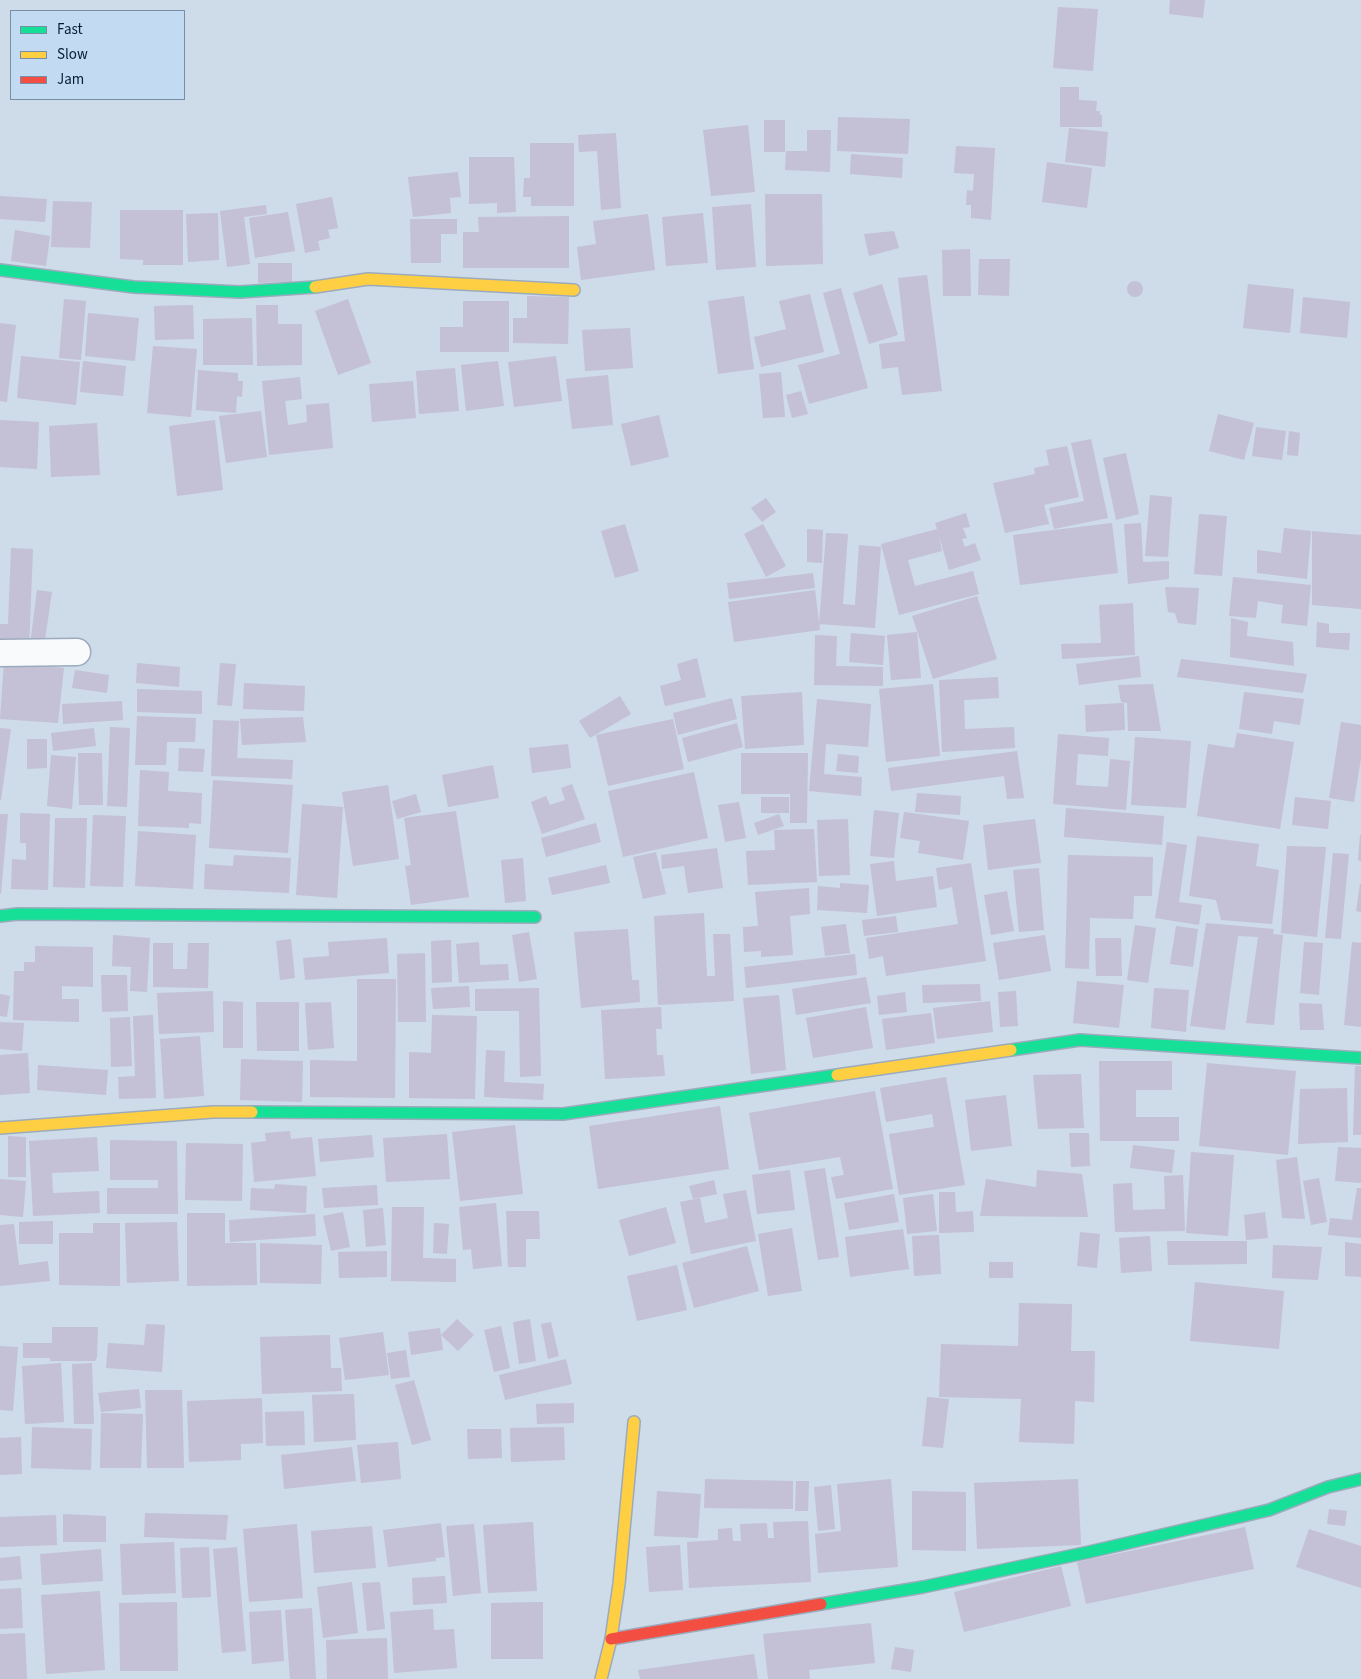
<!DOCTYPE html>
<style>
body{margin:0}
#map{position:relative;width:1361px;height:1679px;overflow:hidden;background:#cedbe8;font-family:"Source Sans 3",sans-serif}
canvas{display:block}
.legend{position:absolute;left:10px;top:10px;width:175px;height:90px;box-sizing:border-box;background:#c3daf3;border:1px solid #778ea7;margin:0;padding:6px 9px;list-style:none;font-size:15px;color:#061d34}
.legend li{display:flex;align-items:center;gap:10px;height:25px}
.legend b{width:25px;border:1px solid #778ea7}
</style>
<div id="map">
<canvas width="1361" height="1679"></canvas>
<ul class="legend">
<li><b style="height:6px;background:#16e098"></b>Fast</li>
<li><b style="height:6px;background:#ffcf43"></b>Slow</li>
<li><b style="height:6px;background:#f24e42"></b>Jam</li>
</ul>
</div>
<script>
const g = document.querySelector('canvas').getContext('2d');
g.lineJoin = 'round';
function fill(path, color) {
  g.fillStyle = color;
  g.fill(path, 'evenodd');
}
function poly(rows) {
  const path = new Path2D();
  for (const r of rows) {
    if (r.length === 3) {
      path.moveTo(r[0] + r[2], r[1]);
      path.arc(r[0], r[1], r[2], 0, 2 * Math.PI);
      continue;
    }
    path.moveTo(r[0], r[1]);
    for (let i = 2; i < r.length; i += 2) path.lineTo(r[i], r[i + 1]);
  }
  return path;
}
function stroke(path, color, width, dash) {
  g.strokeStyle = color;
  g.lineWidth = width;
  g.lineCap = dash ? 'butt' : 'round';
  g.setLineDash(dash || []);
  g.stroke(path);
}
fill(poly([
 [1170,0,1205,0,1203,18,1169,14],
 [1058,7,1098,9,1093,71,1053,68],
 [1060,87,1079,87,1079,100,1097,101,1096,111,1100,111,1100,115,1102,115,1102,127,1060,127],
 [838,117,910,119,908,154,837,151],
 [764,120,785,120,785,152,764,152],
 [748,125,755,192,711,196,703,130],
 [1069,128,1108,132,1105,167,1065,162],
 [807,130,831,130,830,172,785,170,786,151,807,151],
 [616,133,621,208,601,210,597,151,579,152,578,135],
 [530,143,574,143,574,206,531,206,531,197,523,197,524,178,530,178],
 [956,146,995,148,991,220,971,218,971,205,966,205,967,190,973,191,974,174,954,173],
 [851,154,903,158,902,178,850,174],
 [469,157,514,157,516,212,497,213,497,203,469,204],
 [1047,162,1092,168,1087,208,1042,202],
 [458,172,461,197,450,198,451,213,413,217,408,177],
 [765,194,822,194,823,264,766,266],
 [0,196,47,199,45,222,0,219],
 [332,197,338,228,328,230,330,238,318,241,320,250,305,253,296,204],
 [53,201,92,202,90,248,51,247],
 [751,204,756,267,716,270,712,207],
 [266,205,267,214,244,217,250,264,227,267,220,211],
 [120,210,183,210,183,265,143,265,143,260,120,259],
 [288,212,295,251,255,258,249,218],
 [218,213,219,260,188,262,186,214],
 [703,213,708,263,666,266,662,217],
 [648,214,655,270,581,280,577,247,596,244,593,221],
 [569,216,569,268,463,268,463,232,479,232,478,217],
 [410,219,457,219,457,234,441,234,441,263,411,263],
 [15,230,50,236,46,266,11,261],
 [894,231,899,248,869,256,864,234],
 [970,249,971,296,943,296,942,250],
 [979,259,1010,259,1009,296,978,295],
 [258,263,292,263,292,282,258,283],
 [927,275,942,391,902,395,898,367,882,369,879,344,905,341,898,278],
 [1135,289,8],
 [882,284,898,335,869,344,853,293],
 [1248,284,1294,289,1290,333,1243,328],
 [841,288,868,388,809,404,798,365,840,354,823,293],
 [810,294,824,352,761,367,754,337,786,329,779,301],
 [527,296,569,297,568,344,513,343,513,318,527,318],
 [744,296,754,369,718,374,708,301],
 [1303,297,1350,302,1347,338,1300,333],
 [64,299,86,301,81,360,59,358],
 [348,299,371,363,338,375,315,311],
 [463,301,509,301,509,352,440,352,440,327,463,327],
 [193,305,194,339,155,340,154,306],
 [256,305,278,305,278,324,302,324,302,365,257,366],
 [88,313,139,318,135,361,85,356],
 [252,318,253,365,203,365,203,319],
 [0,323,16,325,7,402,0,401],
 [630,328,633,368,585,371,582,330],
 [153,346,197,349,191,417,147,413],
 [21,356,80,362,76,405,17,398],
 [556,356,562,401,514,407,508,362],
 [83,361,126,366,123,396,80,392],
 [498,361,504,406,466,411,461,365],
 [455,368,459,411,419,414,416,371],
 [198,370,238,373,238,381,243,381,242,397,237,396,236,413,196,410],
 [781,372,785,417,763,418,759,374],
 [608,375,613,425,572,429,566,379],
 [300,377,302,399,285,401,288,425,307,422,306,405,329,403,333,448,269,455,262,381],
 [413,381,416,418,372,422,369,384],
 [801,391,808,414,792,418,786,395],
 [261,411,267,457,226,463,219,416],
 [1218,414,1254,423,1244,460,1209,451],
 [659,415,669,457,631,466,621,424],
 [0,420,39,422,37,469,0,467],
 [215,420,223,490,177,496,169,426],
 [97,423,100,475,51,477,49,426],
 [1256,427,1286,431,1282,460,1252,456],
 [1289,431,1300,433,1298,456,1287,455],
 [1091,439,1108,518,1054,529,1049,508,1084,501,1071,443],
 [1067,446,1079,497,1044,505,1049,524,1005,533,993,483,1035,474,1034,468,1049,465,1046,450],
 [1126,453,1139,514,1116,520,1103,458],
 [1150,495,1172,497,1168,557,1145,556],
 [766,498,776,512,762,522,751,508],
 [966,513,970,527,963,528,967,538,962,539,965,547,975,543,981,560,949,570,939,536,942,551,908,560,915,586,973,571,979,594,899,615,881,544,937,529,935,523],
 [1199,514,1227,516,1222,576,1194,574],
 [1112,523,1118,573,1020,585,1013,535],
 [1141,523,1143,562,1169,561,1169,579,1128,584,1124,524],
 [625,524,639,571,615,578,601,531],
 [763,524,786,566,766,577,744,534],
 [1284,528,1311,531,1307,579,1257,573,1257,550,1281,553],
 [807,529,823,530,822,563,807,562],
 [1312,531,1361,535,1361,609,1312,605],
 [826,533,848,534,843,604,855,605,859,545,881,547,875,628,819,624],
 [11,548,33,549,29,648,0,647,0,624,8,624],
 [813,573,815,588,729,599,727,583],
 [1233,577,1311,585,1307,626,1281,623,1283,605,1258,601,1256,618,1229,616],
 [1165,587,1199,588,1196,625,1178,623,1175,613,1168,612],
 [37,590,52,592,44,646,30,645],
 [815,590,820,630,734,642,728,602],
 [977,596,997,659,933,679,912,616],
 [1133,603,1135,655,1062,659,1061,644,1101,643,1099,605],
 [1231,618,1248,622,1247,636,1293,642,1294,666,1230,657],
 [1317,622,1329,624,1329,633,1350,633,1349,650,1316,647],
 [917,632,921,678,891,680,887,635],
 [851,633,885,636,883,665,849,662],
 [815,635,837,636,836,666,883,667,883,686,814,685],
 [1139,656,1141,677,1079,685,1076,664],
 [697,658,706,697,665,706,660,686,681,680,677,664],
 [1181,659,1307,674,1303,693,1177,677],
 [4,662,64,668,58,723,0,719],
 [137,663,180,667,179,687,136,683],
 [220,663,236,664,232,706,217,705],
 [75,670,109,675,107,693,72,688],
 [998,677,999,698,964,700,965,729,1014,727,1015,748,942,752,939,680],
 [244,683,305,686,304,711,243,709],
 [933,684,940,756,886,762,879,689],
 [1153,684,1161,731,1128,731,1127,703,1121,702,1118,685],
 [137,689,202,691,202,714,137,712],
 [802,692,804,745,745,749,741,696],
 [1244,692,1304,699,1300,725,1274,721,1272,734,1239,729],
 [620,696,631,714,590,738,579,721],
 [732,698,737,719,678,735,673,713],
 [817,699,871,704,868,747,826,744,824,774,862,777,861,796,809,791],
 [122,701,123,720,63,724,62,704],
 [1124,703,1125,730,1086,732,1085,705],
 [137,716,196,718,195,742,167,742,166,765,135,765],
 [303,717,306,742,242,745,240,719],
 [673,719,684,769,608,786,596,735],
 [213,720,239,721,237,758,293,760,292,779,211,776],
 [1341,722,1361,725,1361,758,1354,802,1329,798],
 [737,723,743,747,688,762,682,738],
 [110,727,130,728,127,807,107,806],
 [0,728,11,729,1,800,0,800],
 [94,728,96,746,53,751,51,733],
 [1237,733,1294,742,1280,829,1197,816,1208,744,1234,748],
 [1058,734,1109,738,1108,756,1078,754,1076,785,1108,787,1110,759,1130,761,1126,810,1053,804],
 [1135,737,1191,741,1186,808,1131,805],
 [27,739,47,739,47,768,27,769],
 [568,744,571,768,532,773,529,748],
 [179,748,205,749,203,772,178,771],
 [1017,751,1024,798,1007,799,1004,776,891,791,888,768],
 [78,753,102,753,103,805,79,805],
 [741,753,808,753,807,823,790,823,790,794,741,794],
 [838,754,859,756,858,773,836,771],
 [51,755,76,757,72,809,47,806],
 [493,765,499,798,448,807,442,775],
 [140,770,169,772,168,791,202,793,201,824,189,823,189,828,138,826],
 [694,772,708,838,623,857,608,791],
 [213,780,293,785,288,853,209,848],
 [572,784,585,819,542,834,531,802,546,796,550,805,565,800,561,788],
 [388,785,399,859,353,866,342,792],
 [917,793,961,796,960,815,915,812],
 [416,794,421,812,397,819,392,801],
 [761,797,789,797,789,813,761,813],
 [1295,797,1331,801,1328,829,1292,825],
 [739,802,746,838,725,842,718,805],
 [302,804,343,807,337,898,296,895],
 [1066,808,1164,816,1162,845,1064,837],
 [874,810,899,813,894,858,870,856],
 [456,811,469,897,411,905,405,866,411,865,404,818],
 [904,812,969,821,963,860,918,853,920,841,900,838],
 [20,813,50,814,48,890,11,889,12,859,26,860,26,843,20,843],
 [0,814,8,814,1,894,0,894],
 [779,814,784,826,758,835,754,823],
 [93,815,126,816,123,887,90,886],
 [55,818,87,818,85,888,53,887],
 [848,819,850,875,819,876,817,820],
 [1035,819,1041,863,988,870,983,825],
 [596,823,601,842,546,857,541,838],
 [814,829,817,882,748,885,746,851,775,850,774,830],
 [138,831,196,835,193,889,135,886],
 [1360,835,1361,835,1361,861,1358,860],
 [1197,836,1259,844,1256,866,1279,870,1272,924,1221,920,1216,900,1189,896],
 [1167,842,1187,845,1179,902,1202,905,1199,925,1155,918],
 [1287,846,1326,847,1317,937,1281,933],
 [717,848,723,888,688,893,684,866,662,869,661,855],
 [656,852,666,894,643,899,633,857],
 [1333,853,1349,854,1341,939,1325,938],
 [234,855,291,858,289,893,204,889,205,864,233,866],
 [1068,855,1153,857,1152,896,1134,896,1133,919,1090,918,1089,969,1065,968],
 [523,858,526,901,505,903,501,860],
 [894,861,896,881,933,876,937,907,877,916,870,864],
 [971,863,986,961,886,976,883,956,869,959,866,938,958,924,952,887,939,890,936,868],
 [606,865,610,883,552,895,548,878],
 [1039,868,1044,930,1019,932,1013,870],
 [840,883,869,885,867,913,817,910,818,886,840,888],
 [1360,884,1361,884,1361,912,1356,911],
 [809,888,810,914,790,916,793,955,761,957,761,951,744,952,743,927,758,926,755,892],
 [1007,891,1014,931,991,935,984,895],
 [704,913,707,976,715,976,713,934,730,934,734,1001,658,1005,654,916],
 [896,916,898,932,864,936,862,920],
 [1206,923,1274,929,1273,934,1283,935,1274,1025,1246,1023,1258,937,1238,936,1225,1030,1190,1026],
 [846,924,850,953,825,956,821,927],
 [1135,925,1156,928,1148,983,1127,980],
 [1176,926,1198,929,1193,967,1170,964],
 [628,929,632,980,639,980,640,1002,581,1008,574,932],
 [529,932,537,979,519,982,512,935],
 [113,935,150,938,147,992,130,991,131,967,112,966],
 [1045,935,1051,971,999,980,993,943],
 [387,938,389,973,305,980,303,958,329,956,328,942],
 [1095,938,1121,938,1122,976,1096,976],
 [291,939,295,978,280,980,276,941],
 [451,940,452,982,432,983,431,941],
 [479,942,480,965,508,964,509,980,459,983,456,944],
 [1304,942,1323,943,1319,995,1300,993],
 [1352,942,1361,943,1361,1027,1344,1025],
 [153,943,173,943,173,969,187,969,188,943,209,943,208,988,153,987],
 [35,946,93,947,93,987,62,986,62,999,79,999,79,1022,13,1020,14,971,24,971,24,962,35,962],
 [425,953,426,1022,398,1022,397,954],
 [855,954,857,975,746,988,744,967],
 [101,975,127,975,128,1011,102,1012],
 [866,977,871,1003,796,1015,792,989],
 [357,979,396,979,395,1098,310,1097,310,1060,357,1061],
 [1077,981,1124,985,1119,1028,1073,1023],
 [980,984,981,1001,923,1003,922,985],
 [469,986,470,1007,433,1009,431,988],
 [539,988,541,1076,520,1077,519,1011,475,1011,475,989],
 [1154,988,1189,990,1186,1032,1151,1028],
 [213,991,214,1032,159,1034,157,993],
 [1016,991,1018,1026,1000,1027,998,992],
 [905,992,907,1012,879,1015,877,996],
 [0,994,10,996,7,1017,0,1016],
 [779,995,786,1070,751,1074,743,998],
 [223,1001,243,1002,243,1048,223,1048],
 [990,1001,993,1032,937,1039,933,1008],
 [256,1002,299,1002,299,1051,257,1051],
 [331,1002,334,1048,308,1050,305,1003],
 [1299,1003,1322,1004,1324,1030,1300,1030],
 [661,1007,662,1029,656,1029,657,1055,663,1055,665,1076,605,1079,601,1010],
 [866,1007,873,1048,813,1058,806,1018],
 [931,1013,935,1043,886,1050,882,1019],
 [153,1015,156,1098,119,1099,118,1077,135,1076,133,1016],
 [432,1015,477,1016,475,1099,409,1098,409,1052,431,1053],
 [130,1017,132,1066,111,1067,110,1018],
 [0,1022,24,1023,22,1051,0,1049],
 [200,1036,204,1096,164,1099,160,1039],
 [486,1050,505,1051,504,1082,544,1084,543,1100,484,1097],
 [28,1053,30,1093,0,1095,0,1055],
 [241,1059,303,1061,302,1102,240,1100],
 [1099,1061,1172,1061,1172,1090,1136,1090,1136,1117,1179,1117,1179,1141,1100,1141],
 [1207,1063,1296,1071,1288,1155,1199,1146],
 [38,1065,108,1070,106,1095,37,1090],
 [1355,1066,1361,1066,1361,1135,1353,1135],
 [1081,1074,1084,1128,1038,1129,1033,1075],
 [946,1077,965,1185,899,1195,889,1134,934,1127,932,1114,886,1122,880,1088],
 [1347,1088,1348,1142,1298,1144,1300,1089],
 [875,1091,893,1189,836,1199,831,1177,844,1175,840,1157,759,1170,749,1113],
 [1006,1095,1012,1146,971,1151,965,1100],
 [720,1106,729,1169,598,1189,589,1126],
 [515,1125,523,1194,460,1201,452,1132],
 [290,1131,291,1139,312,1137,316,1176,254,1182,251,1143,266,1141,265,1133],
 [1069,1133,1089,1133,1090,1166,1071,1167],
 [447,1134,450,1179,386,1182,383,1138],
 [372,1135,374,1157,320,1162,318,1139],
 [8,1136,26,1137,26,1177,8,1177],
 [97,1137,99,1171,52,1173,53,1193,99,1191,100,1213,33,1216,29,1141],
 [110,1140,177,1141,178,1214,107,1214,107,1188,158,1188,158,1180,110,1180],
 [186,1143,243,1144,242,1201,185,1200],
 [1133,1145,1175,1150,1172,1173,1130,1168],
 [1338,1147,1361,1148,1361,1183,1335,1181],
 [1191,1152,1234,1155,1228,1236,1186,1233],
 [1297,1157,1305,1219,1282,1218,1276,1160],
 [825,1168,839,1257,818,1260,804,1171],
 [790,1170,795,1210,757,1214,752,1175],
 [1037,1170,1082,1174,1088,1217,980,1216,986,1179,1036,1187],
 [1183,1175,1185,1231,1115,1232,1113,1184,1132,1183,1133,1210,1165,1209,1164,1176],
 [1319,1178,1327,1222,1311,1225,1303,1181],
 [0,1179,26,1181,23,1217,0,1215],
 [714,1180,717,1194,693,1199,689,1186],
 [275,1184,307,1186,306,1213,250,1210,251,1188,274,1189],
 [377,1185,378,1205,324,1208,322,1188],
 [1357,1188,1361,1188,1361,1238,1328,1235,1330,1218,1352,1220],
 [746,1190,756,1241,691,1254,680,1202,700,1198,705,1223,728,1218,723,1194],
 [939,1192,955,1192,956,1212,973,1211,974,1232,939,1233],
 [894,1194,899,1222,849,1230,844,1203],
 [933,1194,937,1231,907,1234,903,1198],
 [496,1203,502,1266,473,1269,471,1249,463,1250,459,1207],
 [392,1207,424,1207,423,1258,456,1259,456,1282,391,1281],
 [666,1207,676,1243,629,1256,619,1220],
 [383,1208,386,1245,366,1247,363,1210],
 [506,1211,539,1211,540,1239,526,1239,526,1267,508,1267],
 [343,1212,350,1247,331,1251,323,1216],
 [1265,1212,1268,1238,1246,1240,1244,1215],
 [187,1213,225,1213,225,1243,256,1243,257,1285,187,1286],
 [315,1214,316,1236,230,1242,229,1220],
 [53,1221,53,1244,19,1244,19,1222],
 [177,1222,179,1281,127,1283,125,1223],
 [93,1223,120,1223,120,1286,59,1285,59,1233,93,1233],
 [434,1223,449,1224,447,1254,433,1253],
 [14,1224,19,1265,48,1261,50,1281,0,1286,0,1225],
 [792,1228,802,1291,768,1296,758,1234],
 [903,1229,909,1269,850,1277,845,1237],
 [1080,1232,1100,1234,1097,1268,1077,1266],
 [939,1235,941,1274,914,1276,912,1236],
 [1150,1236,1152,1271,1121,1273,1119,1238],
 [1167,1241,1247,1241,1247,1264,1168,1265],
 [1345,1242,1361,1244,1361,1277,1345,1276],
 [260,1243,322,1245,321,1284,260,1283],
 [1273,1245,1322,1247,1318,1280,1272,1278],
 [747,1246,759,1291,694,1308,682,1263],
 [387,1251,387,1277,339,1278,338,1252],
 [989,1262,1013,1262,1013,1278,989,1278],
 [677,1265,687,1310,637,1321,627,1276],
 [1195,1282,1284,1291,1279,1349,1190,1341],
 [1019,1303,1072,1304,1071,1351,1095,1351,1094,1402,1075,1401,1074,1444,1019,1442,1021,1399,939,1397,941,1344,1018,1346],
 [457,1319,474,1335,458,1351,441,1335],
 [530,1319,536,1361,519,1364,513,1322],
 [551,1322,559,1356,548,1359,541,1324],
 [146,1324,165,1325,162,1372,106,1368,108,1343,144,1345],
 [501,1326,510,1368,494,1372,484,1330],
 [52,1327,98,1327,97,1357,95,1361,50,1361,50,1358,23,1358,23,1343,52,1343],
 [440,1328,443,1350,411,1355,408,1332],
 [383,1332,389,1375,345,1380,339,1338],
 [330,1335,331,1368,341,1368,342,1391,262,1394,260,1337],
 [0,1346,18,1347,13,1411,0,1410],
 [406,1350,410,1377,391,1379,387,1353],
 [566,1359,572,1384,505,1400,499,1375],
 [61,1363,64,1422,25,1424,22,1366],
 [92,1363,94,1424,74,1424,72,1364],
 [414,1380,431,1440,412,1445,395,1385],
 [139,1389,141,1408,101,1412,98,1393],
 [145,1390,182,1390,184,1468,147,1468],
 [354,1394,356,1440,314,1442,312,1395],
 [927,1397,949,1399,943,1448,922,1446],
 [262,1398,263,1443,241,1444,241,1460,189,1462,187,1401],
 [574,1403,574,1423,537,1424,536,1404],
 [304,1411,305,1445,266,1446,265,1412],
 [101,1413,143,1414,141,1468,100,1468],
 [32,1427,92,1429,91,1470,31,1468],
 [564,1427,565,1460,511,1462,510,1428],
 [467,1429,501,1429,502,1458,468,1459],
 [21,1437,22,1474,0,1475,0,1438],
 [398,1442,401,1479,361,1483,357,1445],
 [352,1447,356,1481,284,1489,281,1455],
 [705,1479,793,1481,793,1509,704,1508],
 [891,1479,898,1567,818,1573,815,1534,841,1531,837,1484],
 [1078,1479,1081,1545,977,1549,974,1483],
 [796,1481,809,1481,808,1511,795,1511],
 [831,1485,835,1529,818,1531,814,1487],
 [657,1491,701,1494,698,1538,654,1536],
 [912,1491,966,1492,966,1551,912,1550],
 [1329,1509,1347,1511,1345,1526,1327,1524],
 [145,1513,228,1515,226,1540,144,1537],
 [63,1514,106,1516,106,1542,63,1542],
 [56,1515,57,1545,0,1547,0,1517],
 [808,1521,811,1582,689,1588,687,1542,718,1540,718,1529,732,1528,733,1541,741,1541,740,1524,767,1523,768,1538,774,1538,773,1522],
 [533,1522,537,1591,488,1593,483,1525],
 [441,1523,445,1557,436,1558,436,1561,388,1567,383,1530],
 [297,1524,303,1598,249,1602,243,1529],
 [474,1524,481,1593,453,1596,446,1526],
 [372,1526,376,1568,314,1573,311,1531],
 [1245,1527,1254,1569,1086,1604,1077,1562],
 [1309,1529,1361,1546,1361,1588,1296,1567],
 [174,1542,176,1593,122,1595,120,1544],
 [680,1545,683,1590,649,1592,646,1547],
 [209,1547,211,1597,182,1598,180,1548],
 [237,1547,246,1651,222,1653,213,1549],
 [101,1549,103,1581,42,1585,40,1554],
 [20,1556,22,1579,0,1581,0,1558],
 [1061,1566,1071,1606,964,1632,954,1592],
 [445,1576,447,1603,413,1605,412,1578],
 [352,1582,358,1633,323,1638,317,1587],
 [380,1582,385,1629,367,1631,362,1583],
 [21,1588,23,1628,0,1629,0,1589],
 [100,1591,105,1670,46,1674,41,1595],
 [177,1602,178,1671,120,1671,119,1603],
 [543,1602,543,1659,491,1659,491,1603],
 [312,1608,316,1679,290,1679,285,1610],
 [433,1609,434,1630,454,1629,457,1668,394,1673,390,1612],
 [281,1610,284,1661,252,1664,249,1612],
 [871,1623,875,1663,809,1670,810,1679,768,1679,763,1634],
 [25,1633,27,1679,0,1679,0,1634],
 [387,1638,388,1679,327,1679,326,1640],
 [895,1647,914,1650,911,1672,891,1669],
 [754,1654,758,1679,640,1679,638,1670]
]), '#c4c0d5');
const street = poly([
 [0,653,77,652]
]);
const fast = poly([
 [0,270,134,287,240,292,315,287],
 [0,916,17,914,535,917],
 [1011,1050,1080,1040,1361,1058],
 [252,1112,563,1114,837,1075],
 [821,1604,923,1587,1089,1552,1269,1510,1328,1487,1361,1479]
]);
const slow = poly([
 [315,287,368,279,574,290],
 [837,1075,1011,1050],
 [0,1128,213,1112,252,1112],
 [601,1679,611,1639,619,1584,634,1422]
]);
const jam = poly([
 [611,1639,821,1604]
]);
stroke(street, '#9babbd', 29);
stroke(fast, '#9babbd', 14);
stroke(slow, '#9babbd', 14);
stroke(jam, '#9babbd', 14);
stroke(street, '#f8fafc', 26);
stroke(fast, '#16e098', 11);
stroke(slow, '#ffcf43', 11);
stroke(jam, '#f24e42', 11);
</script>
